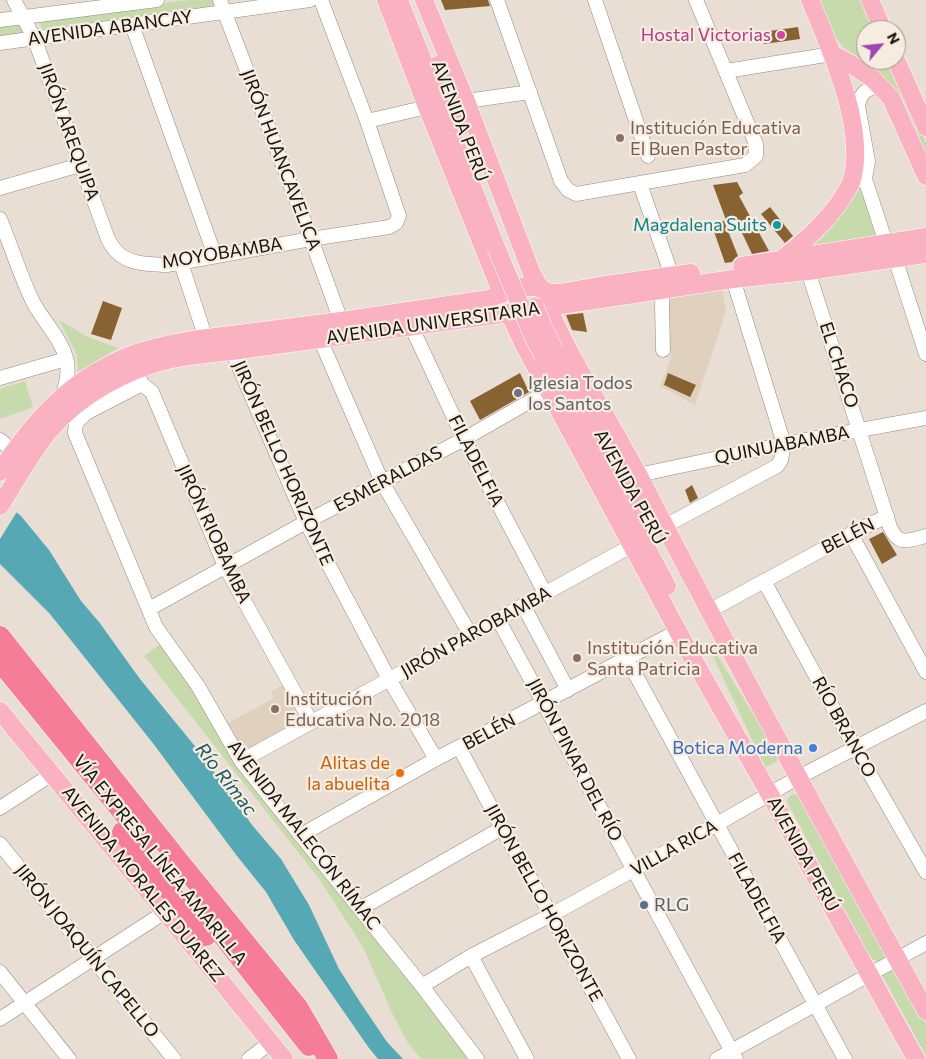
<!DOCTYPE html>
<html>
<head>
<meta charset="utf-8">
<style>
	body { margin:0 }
	#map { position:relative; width:926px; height:1059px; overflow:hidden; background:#e9ded3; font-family:Commissioner,sans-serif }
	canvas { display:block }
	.north { position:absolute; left:856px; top:20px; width:50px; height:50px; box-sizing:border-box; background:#f6ece0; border:1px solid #9d958c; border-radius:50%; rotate:62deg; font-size:14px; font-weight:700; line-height:20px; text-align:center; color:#17130f }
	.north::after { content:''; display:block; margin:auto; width:18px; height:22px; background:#a046b2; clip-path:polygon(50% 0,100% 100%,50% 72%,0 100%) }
</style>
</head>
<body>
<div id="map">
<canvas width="926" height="1059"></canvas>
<div class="north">N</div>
</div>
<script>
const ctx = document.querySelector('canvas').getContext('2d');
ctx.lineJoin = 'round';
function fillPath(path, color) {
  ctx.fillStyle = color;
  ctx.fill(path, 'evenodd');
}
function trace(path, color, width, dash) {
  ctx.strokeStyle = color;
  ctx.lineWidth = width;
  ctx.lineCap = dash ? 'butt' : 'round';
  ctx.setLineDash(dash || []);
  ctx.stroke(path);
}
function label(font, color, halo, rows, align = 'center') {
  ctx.font = font + ' Commissioner,sans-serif';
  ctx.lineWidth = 4.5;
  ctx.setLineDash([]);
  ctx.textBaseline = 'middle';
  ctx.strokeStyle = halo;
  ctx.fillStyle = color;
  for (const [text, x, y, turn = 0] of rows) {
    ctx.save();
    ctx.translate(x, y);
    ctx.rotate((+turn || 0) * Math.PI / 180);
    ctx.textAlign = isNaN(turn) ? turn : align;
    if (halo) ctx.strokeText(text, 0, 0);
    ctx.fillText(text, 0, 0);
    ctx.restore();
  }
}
fillPath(new Path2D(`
	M722,290L726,311L695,405L660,386L671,359L666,298Z
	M283,685L302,720L241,754L225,725L274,698L271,692Z`), '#e0d1bf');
fillPath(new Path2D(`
	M187,0H218L220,6L45,30L41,27L40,23L44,20Z
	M818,0H863L876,30H866V60H889L926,143V163L889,83L865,62L843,47L832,33Z
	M23,23L26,33L0,37V26Z
	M857,177L880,237L809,248Z
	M59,320L88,337L118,348L78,373L77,355Z
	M25,381L33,407L0,419V389Z
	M163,642L200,696L473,1059H421L408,1043L393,1015L364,949L320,880L144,656Z
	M715,652L775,749L781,759L765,767L712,654Z
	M793,794L800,795L887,952C886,957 883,959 878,961L870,958L787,802L788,798Z
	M890,968L896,970L926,1024V1056L882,975L883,973Z`), '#c6daac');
fillPath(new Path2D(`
	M0,499L21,516L49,550L81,601L99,622L140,679L203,756L252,825L281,859L309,905L339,969L360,1002L387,1042L403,1059H378L369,1048L294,940L266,892L237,856L152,742L50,614L0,564Z`), '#56a8b5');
fillPath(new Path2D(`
	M0,496L18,510L0,539Z`), '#e9ded3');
fillPath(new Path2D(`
	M441,0H488L490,6L445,10Z
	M798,27L800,39L764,44L762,32Z
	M737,182L743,193L739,196L769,251L752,254L734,216L726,220L713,185Z
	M770,207L793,236L785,243L761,214Z
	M724,221L738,256L735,258L732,262L725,263L711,223Z
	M103,301L122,308L111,340L91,334Z
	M583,313L587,332L572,330L566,315Z
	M520,373L529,392L480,420L470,401Z
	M668,373L696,385L690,397L664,385Z
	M692,485L698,498L690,503L685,490Z
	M883,532L897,555L882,564L869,539Z`), '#886231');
const minor = new Path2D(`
	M14,0L34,38L40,54L108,239C110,243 113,248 117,252C130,265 150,264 167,265L311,239L389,227L396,223L399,216L367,121L321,0
	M220,0L311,239L341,321
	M497,0L561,181L568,190L576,194L745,165L756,156V144L696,0
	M595,0L648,156
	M0,20L157,0
	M132,25L215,256
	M0,43L310,0
	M726,71L832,54
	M466,101L530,92
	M367,121L427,107
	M862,170L886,243
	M865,179L868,161L858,106C861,92 866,89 879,86
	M640,184L672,276
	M0,188L80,165
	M0,219C11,246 20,275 33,302C43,321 60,337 66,358C70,371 66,385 62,397
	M895,258L926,354
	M181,263L206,339
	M808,271L890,527C899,547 908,540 926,536
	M663,290L662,305L663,350
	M411,326L464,439L545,593
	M320,339L382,482L470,634
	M232,351L306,522L389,679L436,759
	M138,375L142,384L152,392L225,566L311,722
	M0,378L66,359
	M142,384L86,413L76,423L75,433L156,627L198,686L241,761L422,986L477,1059
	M0,440L14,452
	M638,475L784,444L926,418
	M665,526L777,466L781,460L784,444L733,279
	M851,534L926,672
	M764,581L855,748L926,872
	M523,605L568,690
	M149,609L306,522L464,439L548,391
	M709,611L851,534L887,516
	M498,619L736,1059
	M627,659L845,1059
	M459,747L502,828L551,915L629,1059
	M241,761L631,546
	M0,808L52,774
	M301,835L436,759L678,631
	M0,844L174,1059
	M360,909L502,828
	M471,956L527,1059
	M0,972L69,1059
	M422,986L471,956L551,915L717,824L799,777L926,711
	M0,1019L165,912
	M249,1059L271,1042
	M717,1059L926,943`);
const major = new Path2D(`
	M386,0L427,107L502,294
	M399,0L496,247
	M424,0L466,101L532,274L540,288
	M870,0L883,30
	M832,54L854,66L873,79L891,98L926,176
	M896,60L926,127
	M438,65L462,126
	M782,259C805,241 827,222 843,197C845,192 849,188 851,183C868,131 830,48 810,0
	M742,266L926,237
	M548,307C574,367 611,422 641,480C733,659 829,835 926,1011
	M509,313L523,343L688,650L778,809L916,1059
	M554,350L647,517
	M543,355L667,586
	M0,472C28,428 63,387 111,364C136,351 164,345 192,340L341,321L489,299L512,289L521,287H537L550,293H559L599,286L691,273
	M0,506C16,481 30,455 48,432C78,396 126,369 172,359C192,355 212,353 232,351L509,313L733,279L808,271L926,254
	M0,711L165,912L284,1059`);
const highway = new Path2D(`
	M0,636L179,861L298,1007L328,1059
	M0,662L145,840
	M122,832L206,936
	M203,911L309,1046`);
trace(minor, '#93897e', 15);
trace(major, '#fff', 19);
trace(highway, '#fff', 21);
trace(minor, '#fff', 14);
trace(major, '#fab1c1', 18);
trace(highway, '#f67d97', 20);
const majorBridge = new Path2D(`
	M496,247L533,336L543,355
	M535,307L543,327L554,350`);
trace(majorBridge, '#fff', 19, []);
trace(majorBridge, '#fab1c1', 18);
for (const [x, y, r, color] of [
	[781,35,5,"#d1479c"],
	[620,138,5,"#8d6e63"],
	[777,225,5,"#0f9aa8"],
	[518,393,5,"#6b7280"],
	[577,658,5,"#8d6e63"],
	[275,709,5,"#8d6e63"],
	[813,748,5,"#3f7fe0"],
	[400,773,5,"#e8710a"],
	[644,905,5,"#5c6f8a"]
]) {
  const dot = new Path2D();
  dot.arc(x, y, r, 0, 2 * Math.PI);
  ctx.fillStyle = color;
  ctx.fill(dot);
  trace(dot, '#f6ece0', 2);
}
label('18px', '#17130f', '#f6ece0', [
	["AVENIDA ABANCAY",110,28,-8],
	["AVENIDA PERÚ",460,121,69],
	["JIRÓN AREQUIPA",69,132,70],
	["JIRÓN HUANCAVELICA",281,160,69],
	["MOYOBAMBA",222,253,-9],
	["AVENIDA UNIVERSITARIA",433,323,-8],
	["EL CHACO",839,365,72],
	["QUINUABAMBA",782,445,-11],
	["FILADELFIA",476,461,63],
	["JIRÓN BELLO HORIZONTE",283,463,66],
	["ESMERALDAS",388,479,-28],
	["AVENIDA PERÚ",630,487,61],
	["JIRÓN RIOBAMBA",214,534,65],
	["BELÉN",848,536,-27],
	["JIRÓN PAROBAMBA",476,632,-29],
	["RÍO BRANCO",844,727,61],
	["BELÉN",489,732,-28],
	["JIRÓN PINAR DEL RÍO",575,760,62],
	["AVENIDA MALECÓN RÍMAC",304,835,52],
	["VILLA RICA",674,848,-29],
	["AVENIDA PERÚ",803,854,61],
	["VÍA EXPRESA LÍNEA AMARILLA",160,860,51],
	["AVENIDA MORALES DUAREZ",143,884,51],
	["FILADELFIA",757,898,61],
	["JIRÓN BELLO HORIZONTE",544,903,61],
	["JIRÓN JOAQUÍN CAPELLO",87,951,51]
]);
label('18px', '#b23c85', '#f6ece0', [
	["Hostal Victorias",771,35]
], 'right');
label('18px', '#785e54', '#f6ece0', [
	["Institución Educativa",630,128],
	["El Buen Pastor",630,149],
	["Institución Educativa",587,648],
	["Santa Patricia",587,669],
	["Institución",285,699],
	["Educativa No. 2018",285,720]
], 'left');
label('18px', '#0d838f', '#f6ece0', [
	["Magdalena Suits",767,225]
], 'right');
label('18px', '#5b616d', '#f6ece0', [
	["Iglesia Todos",528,383],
	["los Santos",528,404]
], 'left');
label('18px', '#366cbe', '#f6ece0', [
	["Botica Moderna",803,748]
], 'right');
label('18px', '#c56008', '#f6ece0', [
	["Alitas de",390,763],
	["la abuelita",390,784]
], 'right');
label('18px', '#4e5e75', '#f6ece0', [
	["RLG",654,905]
], 'left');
label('italic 19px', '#165b65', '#f6ece0', [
	["Río Rímac",226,779,52]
]);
</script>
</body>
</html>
